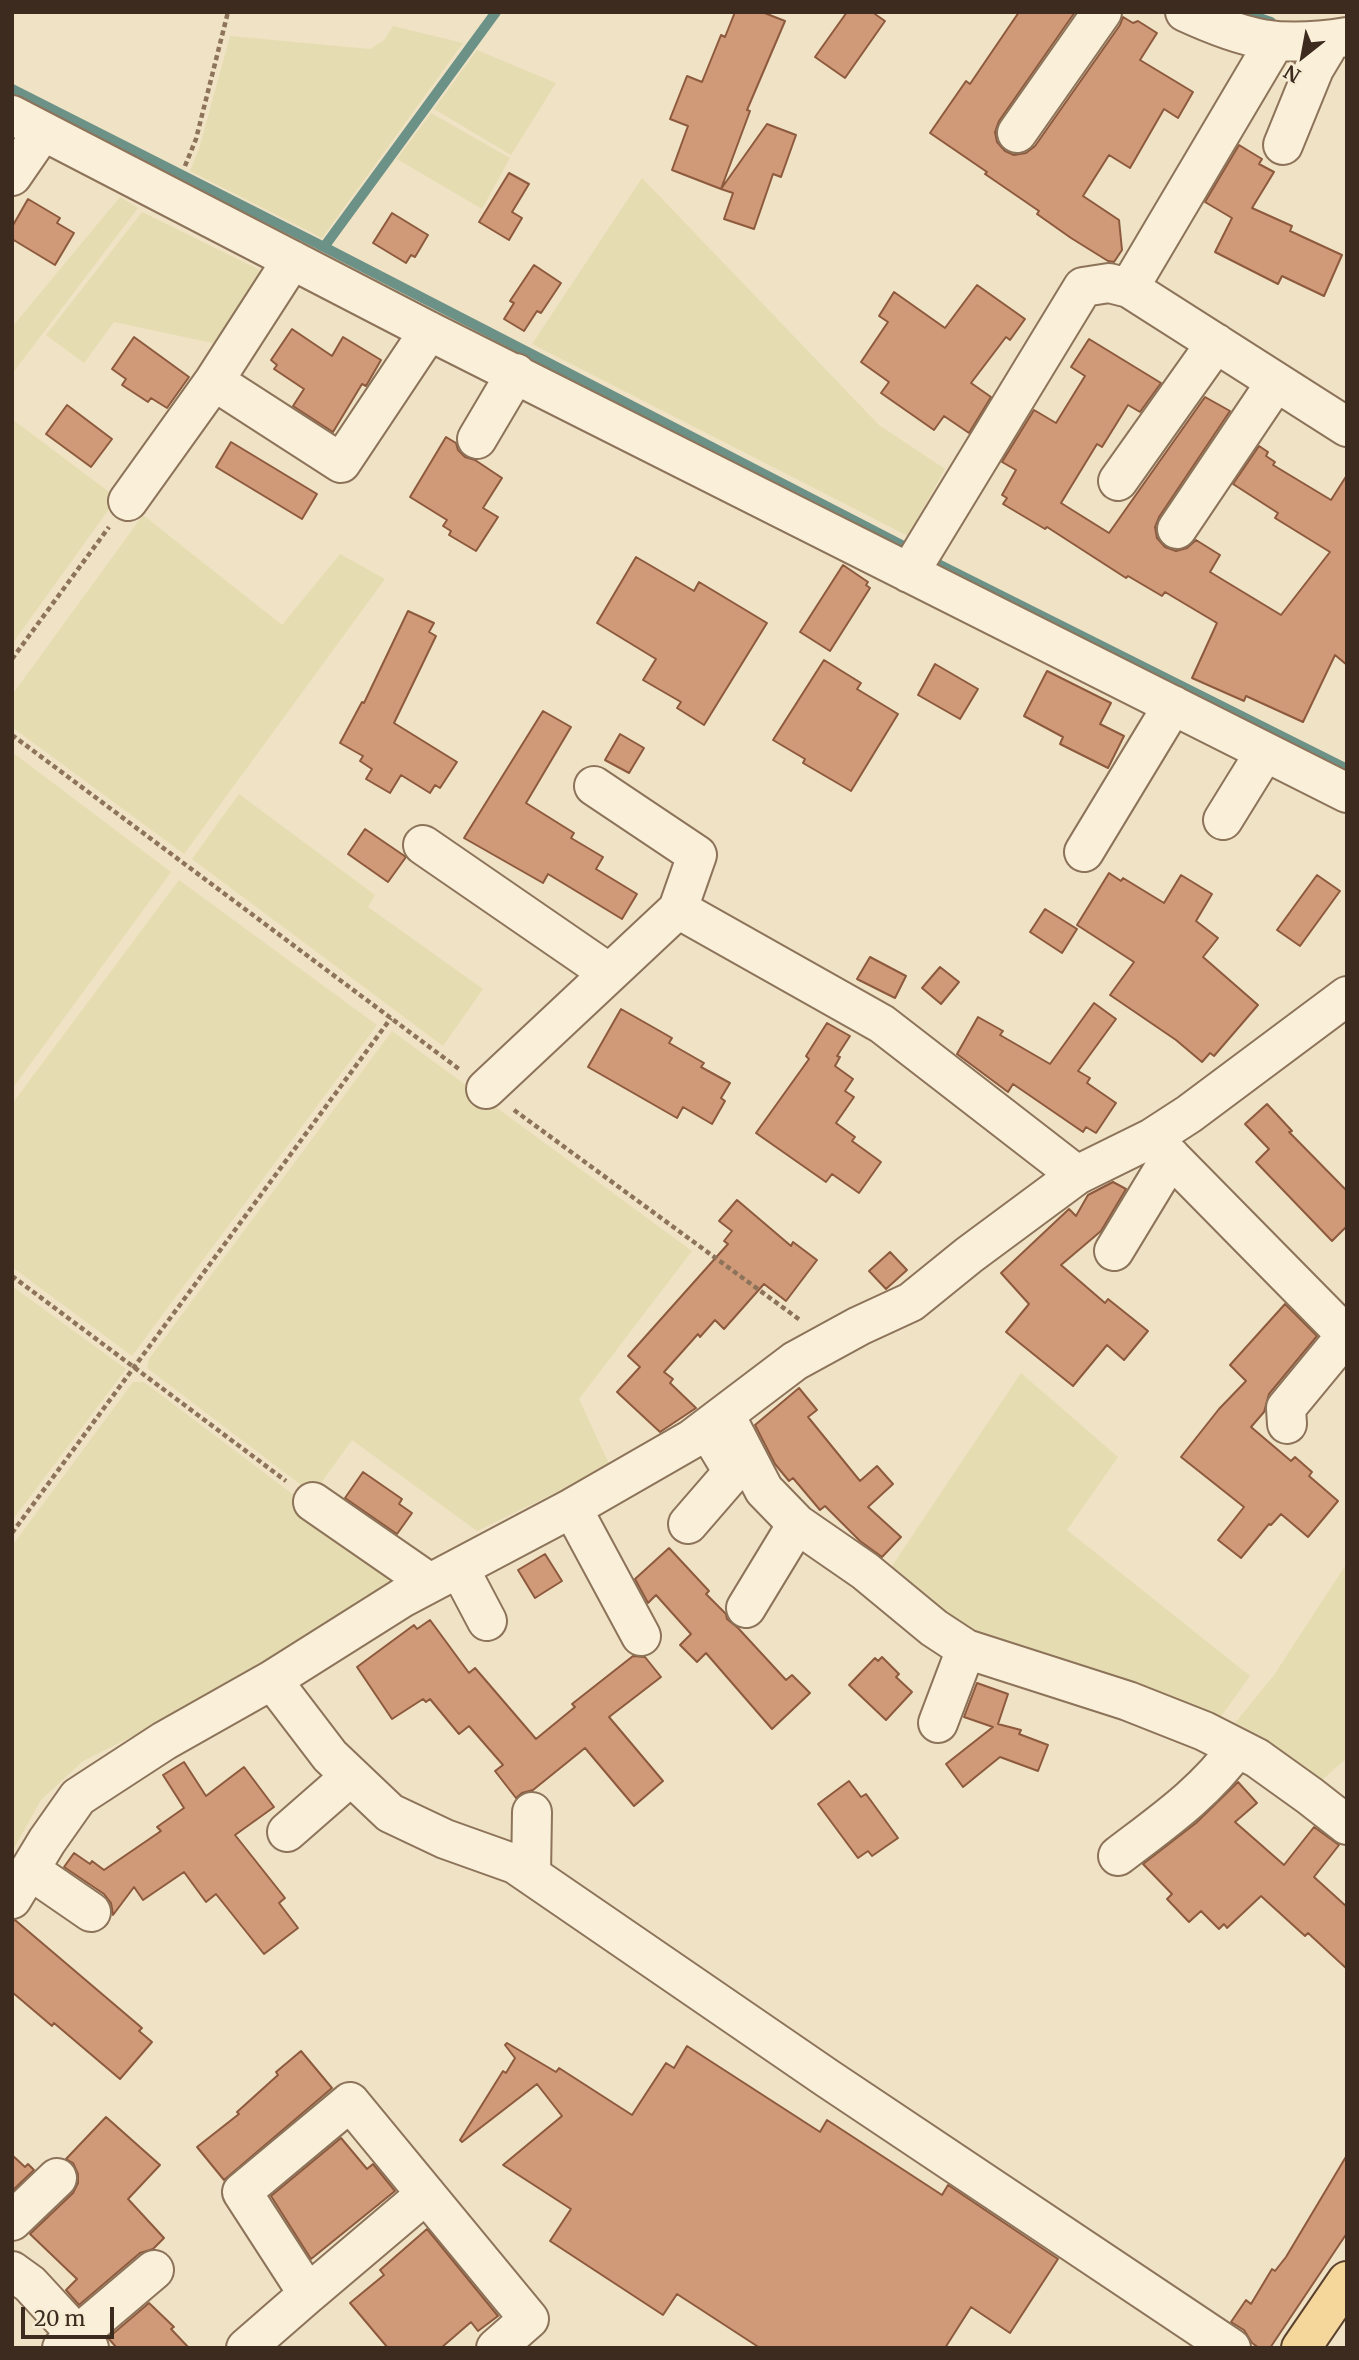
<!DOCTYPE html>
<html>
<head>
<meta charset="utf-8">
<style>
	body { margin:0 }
	#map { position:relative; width:1359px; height:2360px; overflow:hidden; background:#f0e2c4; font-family:Merriweather,serif }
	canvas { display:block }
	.frame { position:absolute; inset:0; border:14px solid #3c2b1e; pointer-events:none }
	.north { position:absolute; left:1268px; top:21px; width:70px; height:70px; -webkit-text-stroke:5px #f7ecd4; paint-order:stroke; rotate:211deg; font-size:19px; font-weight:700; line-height:28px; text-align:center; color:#3c2b1e }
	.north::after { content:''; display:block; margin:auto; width:24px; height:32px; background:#3c2b1e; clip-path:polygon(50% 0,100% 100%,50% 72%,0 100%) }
	.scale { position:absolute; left:21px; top:2307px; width:93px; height:32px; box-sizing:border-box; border:4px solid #3c2b1e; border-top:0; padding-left:9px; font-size:21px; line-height:24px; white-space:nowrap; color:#3c2b1e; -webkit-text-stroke:5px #f7ecd4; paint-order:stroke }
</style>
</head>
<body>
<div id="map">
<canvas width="1359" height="2360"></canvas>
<div class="frame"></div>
<div class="north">N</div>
<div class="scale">20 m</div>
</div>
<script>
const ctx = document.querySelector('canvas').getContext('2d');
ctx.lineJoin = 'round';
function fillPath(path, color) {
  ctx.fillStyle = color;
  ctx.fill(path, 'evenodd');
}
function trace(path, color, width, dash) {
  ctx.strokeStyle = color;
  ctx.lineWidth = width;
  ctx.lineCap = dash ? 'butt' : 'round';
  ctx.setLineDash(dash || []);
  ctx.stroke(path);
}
fillPath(new Path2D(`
	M393,26L463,43L322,238L190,171L199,149L230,36L370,49L384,40Z
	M477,50L556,83L511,155L434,109Z
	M431,113L510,158L482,209L397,159Z
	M642,178L879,425L945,469L908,536L532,344Z
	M120,197L138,208L12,374V327Z
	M142,212L262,271L217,344L114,322L84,363L46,335Z
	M12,419L117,498L12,644Z
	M143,515L282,625L340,554L385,579L184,854L12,727V695Z
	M12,752L171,872L12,1089Z
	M239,794L375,895L368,907L483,989L443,1046L192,859Z
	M179,880L377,1025L132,1356L12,1267V1104Z
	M392,1031L692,1251L579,1399L610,1466L477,1531L352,1440L313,1494L147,1368L149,1359Z
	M12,1286L126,1369L12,1521Z
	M1021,1373L1118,1457L1067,1530L1250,1676L1215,1725L971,1642L886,1575Z
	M133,1382H144L401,1576L192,1707L83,1761L41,1800L12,1852V1546Z
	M1347,1563V1758L1314,1787L1227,1733L1274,1675Z`), '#e6dcb1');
trace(new Path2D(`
	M1242,12L1271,22
	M12,89L324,247L915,552
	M324,247L496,12
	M928,559L1347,769`), '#6c9288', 10);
const building = new Path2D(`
	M735,12H762L785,21L747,110L750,111L721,189L672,170L688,126L670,119L687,76L702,82L721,35L725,37Z
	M847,12H872L885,21L845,78L815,57Z
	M1019,12H1075L999,121L995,132L997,142L1005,151L1014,155L1026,153L1035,146L1120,25L1123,17L1133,23L1138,21L1157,33L1140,60L1193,92L1178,118L1164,109L1130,168L1109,155L1083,196L1119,220L1122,250L1114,262L1108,261L1071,238L1037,214L1039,211L985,174L987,172L930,133L966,81L970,84Z
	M767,124L796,135L781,177L773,174L754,229L724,219L733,193L721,189Z
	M1239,145L1262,159L1259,164L1274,172L1252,208L1292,226L1290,231L1342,255L1324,296L1282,276L1278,284L1215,252L1232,218L1205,202Z
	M509,173L529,184L512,212L522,218L509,240L479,222Z
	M28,199L60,218L57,223L74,233L55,265L12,239V227Z
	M392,213L428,235L415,257L411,255L406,263L373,243Z
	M534,265L561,283L541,313L537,311L524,331L504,319L514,303L510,301Z
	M977,285L1025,319L1010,340L1006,337L971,383L991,397L969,433L944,416L934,430L881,393L889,382L861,362L888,322L879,316L894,292L945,328Z
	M292,329L332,356L343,337L381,360L366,386L362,384L333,432L293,406L304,389L274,369L277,365L271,360Z
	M134,337L189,377L167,408L151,398L148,402L122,385L126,379L112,369Z
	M1089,339L1161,383L1140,412L1128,405L1102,447L1097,444L1061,503L1109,533L1205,397L1230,411L1159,517L1155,527L1157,538L1165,547L1176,551L1187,548L1196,540L1220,555L1210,572L1281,615L1330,552L1275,518L1278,513L1233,484L1259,446L1268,452L1266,456L1275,462L1273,465L1331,500L1347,475V665L1335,655L1303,722L1246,696L1244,701L1192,678L1217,623L1165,592L1162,596L1128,576L1126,578L1047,527L1045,529L1003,504L1007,498L1002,495L1016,470L1002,462L1034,410L1056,423L1085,376L1071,367Z
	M67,405L112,439L91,467L46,434Z
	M446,437L456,443L458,450L465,457L475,460L502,478L483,508L498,517L476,551L449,535L451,531L443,526L447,520L410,497Z
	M231,442L317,494L302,519L216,467Z
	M636,557L694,591L699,582L767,623L704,725L677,708L681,702L643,680L656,659L597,623Z
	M843,565L868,582L866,585L870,588L830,651L800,632Z
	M408,611L434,623L429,632L436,636L394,723L457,762L440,788L435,785L430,793L401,775L390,793L366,779L372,769L360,761L363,756L340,743L362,702L364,703Z
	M824,660L861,683L857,689L898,714L851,791L803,763L805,759L773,740Z
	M935,664L978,689L960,719L918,695Z
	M1047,671L1111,703L1100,724L1124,736L1108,768L1060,744L1063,737L1024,716Z
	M543,711L571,727L526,803L574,833L571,838L603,857L596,869L637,894L622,919L548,874L543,883L464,838Z
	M620,734L644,748L629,773L605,760Z
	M365,829L406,857L388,882L348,854Z
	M1109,873L1121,881L1123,878L1164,903L1181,875L1212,894L1196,921L1218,938L1203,957L1258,1005L1214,1056L1210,1053L1202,1062L1176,1040L1110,995L1134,962L1077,925Z
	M1317,875L1340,891L1300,946L1277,930Z
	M1045,909L1077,929L1062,953L1030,932Z
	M870,957L906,976L895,998L857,979Z
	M940,967L959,982L941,1004L922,988Z
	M1094,1003L1116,1019L1078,1071L1090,1078L1087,1083L1116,1103L1096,1133L1086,1127L1083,1132L1013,1084L1008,1092L957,1054L978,1017L1003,1031L1000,1035L1050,1064Z
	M621,1009L672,1038L669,1043L704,1063L701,1067L730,1083L721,1098L725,1101L712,1124L683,1107L677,1118L588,1067Z
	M827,1023L850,1036L837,1056L840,1057L835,1066L853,1079L845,1091L854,1097L836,1123L855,1137L852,1141L881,1162L859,1193L832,1174L826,1182L756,1133L809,1059L806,1056Z
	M1267,1104L1292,1131L1289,1132L1347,1191V1226L1332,1241L1256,1162L1269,1149L1245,1124Z
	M1113,1182L1126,1189L1101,1231L1061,1265L1105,1303L1108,1299L1148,1331L1124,1360L1107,1345L1073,1386L1006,1332L1029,1304L1001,1273L1069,1209L1076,1216L1088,1195Z
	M737,1200L791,1246L793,1242L817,1260L786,1301L764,1284L724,1329L715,1320L700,1337L698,1334L664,1372L673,1379L670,1383L696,1408L660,1432L617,1392L640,1367L628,1356L728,1244L724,1241L732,1231L719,1221Z
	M890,1252L907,1270L886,1289L869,1271Z
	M1285,1304L1317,1336L1269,1394L1264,1412L1251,1427L1291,1461L1295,1457L1312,1472L1309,1476L1338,1501L1308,1537L1281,1514L1271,1525L1269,1524L1241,1558L1218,1540L1244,1507L1181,1457L1219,1409L1246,1381L1230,1365Z
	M799,1388L817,1410L808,1417L860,1481L877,1466L893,1484L868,1507L901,1537L882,1557L860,1541L825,1506L820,1510L793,1478L789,1481L775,1464L755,1425Z
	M363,1472L402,1499L399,1504L412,1513L397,1534L345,1498Z
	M669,1548L709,1591L706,1594L726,1614L727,1619L738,1628L786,1680L792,1675L810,1693L772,1729L706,1653L697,1662L680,1645L691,1634L656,1595L648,1603L635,1579Z
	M545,1554L562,1581L535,1598L518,1570Z
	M430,1620L469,1673L475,1668L536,1739L575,1707L572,1704L633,1656L645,1657L661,1677L609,1717L663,1781L634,1806L585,1748L533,1790L522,1793L516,1798L495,1771L503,1765L469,1726L459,1734L430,1699L426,1702L423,1699L392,1719L357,1667L414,1625L417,1629Z
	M882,1657L899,1674L896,1677L912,1692L886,1720L849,1685L875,1658L878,1661Z
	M977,1683L1008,1694L998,1724L1021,1730L1019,1734L1048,1745L1038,1771L1000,1757L963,1787L946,1764L993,1727L964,1717Z
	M184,1762L206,1796L244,1767L274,1807L235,1835L285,1898L279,1903L298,1928L264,1954L216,1894L206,1902L184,1872L143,1900L134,1887L113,1915L111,1903L104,1894L64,1867L74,1853L90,1864L92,1861L104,1870L161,1831L157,1827L184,1808L163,1775Z
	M849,1781L861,1797L866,1794L898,1838L872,1856L868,1851L858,1858L818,1804Z
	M1238,1782L1257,1803L1235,1822L1284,1865L1314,1827L1339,1845L1314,1877L1347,1907V1969L1308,1933L1305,1936L1261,1896L1227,1928L1224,1924L1219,1929L1201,1911L1189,1922L1167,1899L1172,1894L1143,1864L1196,1823Z
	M15,1920L142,2028L139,2031L152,2042L120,2079L54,2023L52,2026L12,1992V1921Z
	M507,2043L556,2072L559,2068L632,2115L666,2063L674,2068L687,2046L820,2132L827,2120L942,2195L948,2185L1058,2259L1010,2333L971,2307L945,2348H760L677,2294L663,2315L550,2241L571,2209L503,2165L562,2116L537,2084L462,2142L460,2140L503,2071L506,2073L515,2058L505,2045Z
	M301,2051L332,2088L224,2180L197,2147L239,2114L237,2112L278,2075L276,2072Z
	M106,2117L160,2165L128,2199L164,2238L153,2249L140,2253L79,2305L66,2290L77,2279L30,2234L73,2193L78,2183V2174L73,2163L66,2159Z
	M341,2138L367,2169L373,2164L395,2191L311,2259L271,2196Z
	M12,2155L25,2167L28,2164L34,2170L12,2191Z
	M1347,2155V2233L1270,2348H1259L1252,2343L1244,2330L1231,2322L1246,2300L1251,2304L1272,2269L1275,2271L1286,2257Z
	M427,2229L498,2316L478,2331L471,2322L441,2348H388L350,2303L384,2275L380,2270Z
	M149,2303L174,2327L171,2329L189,2348H117L108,2338Z`);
fillPath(building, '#d09a79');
trace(building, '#8d5a3e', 2);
const minor = new Path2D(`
	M1185,12C1246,40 1279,48 1347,37
	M1274,43L1129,288L1347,427
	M12,115L429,331L1347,793
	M1017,133L1102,12
	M1283,145L1314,69L1326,49
	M12,176L43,131
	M214,381L341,463L429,331
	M477,439L516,373
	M1118,481L1216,343
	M128,501L214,381L292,260
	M1177,529L1276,382
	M909,573L1083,287L1109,283L1129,288
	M594,786L697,855L678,909
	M1223,820L1265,752
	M423,845L609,973
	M1084,852L1173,705
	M486,1089L678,909L882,1024L1077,1175
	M1152,1138L1345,1334L1338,1345L1286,1408L1287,1424
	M1114,1251L1171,1157
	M725,1415L764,1490L797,1524L865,1571L934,1628L966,1649L1128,1701L1204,1731L1257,1758L1310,1796L1347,1825
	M313,1502L430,1583
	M572,1508L641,1636
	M688,1524L733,1472L710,1434
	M459,1568L487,1621
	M746,1608L797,1524
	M272,1680L330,1756L390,1813L445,1839L515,1864L827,2078L1231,2348
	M938,1723L966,1649
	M287,1832L351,1776
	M1118,1856C1161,1823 1205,1793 1237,1748
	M30,1870L91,1912
	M531,1875L532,1812
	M12,1899L47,1841L78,1797L164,1741L272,1680L402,1598L572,1508L692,1439L795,1361L859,1326L911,1302L969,1255L1077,1175L1152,1138L1189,1114L1347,996
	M12,2221L57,2178
	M12,2271L30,2284L89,2348
	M308,2294L426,2194
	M62,2348L154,2270
	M246,2348L308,2294L242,2192L350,2102L529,2319L496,2348`);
const major = new Path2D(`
	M1301,2348L1347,2281`);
trace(minor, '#8c735a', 42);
trace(major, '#5a412e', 42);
trace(new Path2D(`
	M185,166L196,139L228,12
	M12,659L109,527
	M12,735L459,1069
	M514,1110L800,1320
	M12,1276L286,1481
	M12,1533L391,1018`), '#8c735a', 4.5, [5, 3.5]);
trace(minor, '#faefd8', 38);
trace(major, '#f5d69b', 38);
</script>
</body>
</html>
